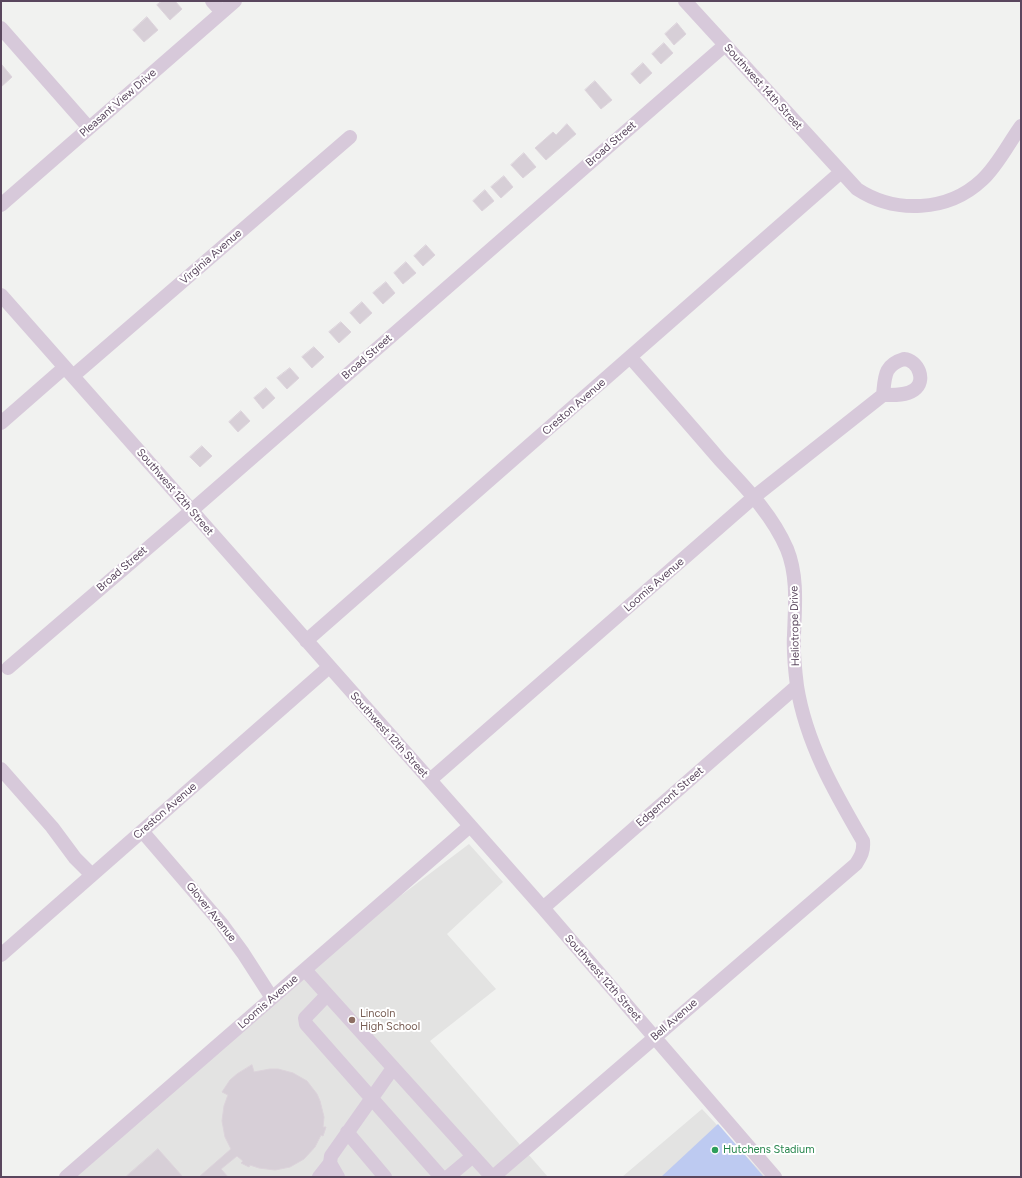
<!DOCTYPE html>
<html>
<head>
<meta charset="utf-8">
<style>
	body { margin:0 }
	#map { position:relative; width:1022px; height:1178px; overflow:hidden; background:#f1f2f0; font-family:Figtree,sans-serif }
	canvas { display:block }
	.frame { position:absolute; inset:0; border:2px solid #5a475e; pointer-events:none }
</style>
</head>
<body>
<div id="map">
<canvas width="1022" height="1178"></canvas>
<div class="frame"></div>
</div>
<script>
const ctx = document.querySelector('canvas').getContext('2d');
ctx.lineJoin = 'round';
function fillPath(path, color) {
  ctx.fillStyle = color;
  ctx.fill(path, 'evenodd');
}
function trace(path, color, width, dash) {
  ctx.strokeStyle = color;
  ctx.lineWidth = width;
  ctx.lineCap = dash ? 'butt' : 'round';
  ctx.setLineDash(dash || []);
  ctx.stroke(path);
}
function label(font, color, halo, rows, align = 'center') {
  ctx.font = font + ' Figtree,sans-serif';
  ctx.lineWidth = 4;
  ctx.setLineDash([]);
  ctx.textBaseline = 'middle';
  ctx.strokeStyle = halo;
  ctx.fillStyle = color;
  for (const [text, x, y, turn = 0] of rows) {
    ctx.save();
    ctx.translate(x, y);
    ctx.rotate((+turn || 0) * Math.PI / 180);
    ctx.textAlign = isNaN(turn) ? turn : align;
    if (halo) ctx.strokeText(text, 0, 0);
    ctx.fillText(text, 0, 0);
    ctx.restore();
  }
}
fillPath(new Path2D(`
	M469,844L503,882L447,934L496,989L430,1041L548,1177H66L322,955Z
	M702,1109L766,1177H622Z`), '#e3e3e2');
fillPath(new Path2D(`
	M718,1124L764,1177H661Z`), '#bdcaf1');
const building = new Path2D(`
	M162,1H175L182,9L170,20L157,5Z
	M147,17L158,30L144,42L133,30Z
	M677,23L686,34L674,45L665,34Z
	M664,43L673,53L661,64L652,54Z
	M643,63L652,73L640,84L631,74Z
	M2,65L12,77L1,87V66Z
	M595,81L612,100L601,109L585,90Z
	M567,124L576,134L546,160L535,148L553,132L556,135Z
	M524,153L536,167L523,178L511,165Z
	M504,176L513,187L501,198L491,187Z
	M485,190L494,201L482,211L473,201Z
	M426,245L435,255L423,266L414,256Z
	M406,262L416,273L403,284L394,273Z
	M386,282L395,293L383,304L373,293Z
	M362,302L372,313L360,324L350,313Z
	M341,322L351,332L339,343L329,332Z
	M314,347L324,357L312,368L302,357Z
	M290,368L299,378L287,389L277,378Z
	M266,388L275,398L263,409L254,398Z
	M241,411L250,421L238,432L229,422Z
	M202,446L212,456L200,467L190,457Z
	M252,1065L254,1072L270,1069H278L293,1073L307,1081L317,1094L320,1101L324,1117L323,1127H326L323,1136L321,1135L315,1147L304,1159L290,1167L275,1170L259,1168L250,1165L249,1167L241,1163L243,1161L237,1156L221,1169L228,1177H199L231,1149L225,1137L222,1121L224,1106L228,1095L222,1092L230,1080L237,1074Z
	M158,1149L182,1176L128,1177L127,1176Z`);
fillPath(building, '#d7cfd7');
trace(building, '#dcd3db', 1);
trace(new Path2D(`
	M212,1L222,12
	M685,1L857,189C895,214 948,212 982,180C998,165 1008,144 1021,126
	M1,28L89,128
	M1,205L235,1
	M1,295L543,908L775,1177
	M904,359C918,360 927,381 914,390C905,396 893,395 883,395C885,376 884,365 904,359Z
	M73,376L350,137
	M1,423L65,367
	M306,641L841,172
	M8,668L191,511L725,45
	M1,769L52,827L75,858L92,875
	M430,780L754,497L883,395
	M142,831L221,923L243,953L272,998
	M543,908L797,686
	M1,955L329,667
	M305,970L492,1177
	M327,995L305,1018L306,1024L441,1177
	M347,1132L385,1177
	M66,1177L470,826
	M319,1177L330,1163
	M338,1177L330,1163L331,1156L393,1068
	M448,1177L473,1156
	M493,1177L856,864C861,856 864,851 863,841C835,793 806,743 797,686C795,670 793,652 794,635C795,606 798,576 787,549C772,514 745,487 720,460C691,426 661,392 631,358`), '#d7c9da', 14);
for (const [x, y, r, color] of [
	[352,1020,4,"#8d6e63"],
	[715,1150,4,"#2e9e5b"]
]) {
  const dot = new Path2D();
  dot.arc(x, y, r, 0, 2 * Math.PI);
  ctx.fillStyle = color;
  ctx.fill(dot);
  trace(dot, '#fff', 1.5);
}
label('11px', '#5a475e', '#fff', [
	["Southwest 14th Street",763,87,48],
	["Pleasant View Drive",118,103,-41],
	["Broad Street",611,144,-41],
	["Virginia Avenue",211,257,-41],
	["Broad Street",367,357,-41],
	["Creston Avenue",574,407,-41],
	["Southwest 12th Street",175,492,49],
	["Broad Street",122,569,-41],
	["Loomis Avenue",654,585,-41],
	["Heliotrope Drive",795,626,-91],
	["Southwest 12th Street",389,735,48],
	["Edgemont Street",670,797,-41],
	["Creston Avenue",165,811,-41],
	["Glover Avenue",211,912,51],
	["Southwest 12th Street",603,978,49],
	["Loomis Avenue",268,1002,-41],
	["Bell Avenue",674,1020,-41]
]);
label('11px', '#785e54', '#fff', [
	["Lincoln",360,1014],
	["High School",360,1027]
], 'left');
label('11px', '#27864d', '#fff', [
	["Hutchens Stadium",723,1150]
], 'left');
</script>
</body>
</html>
